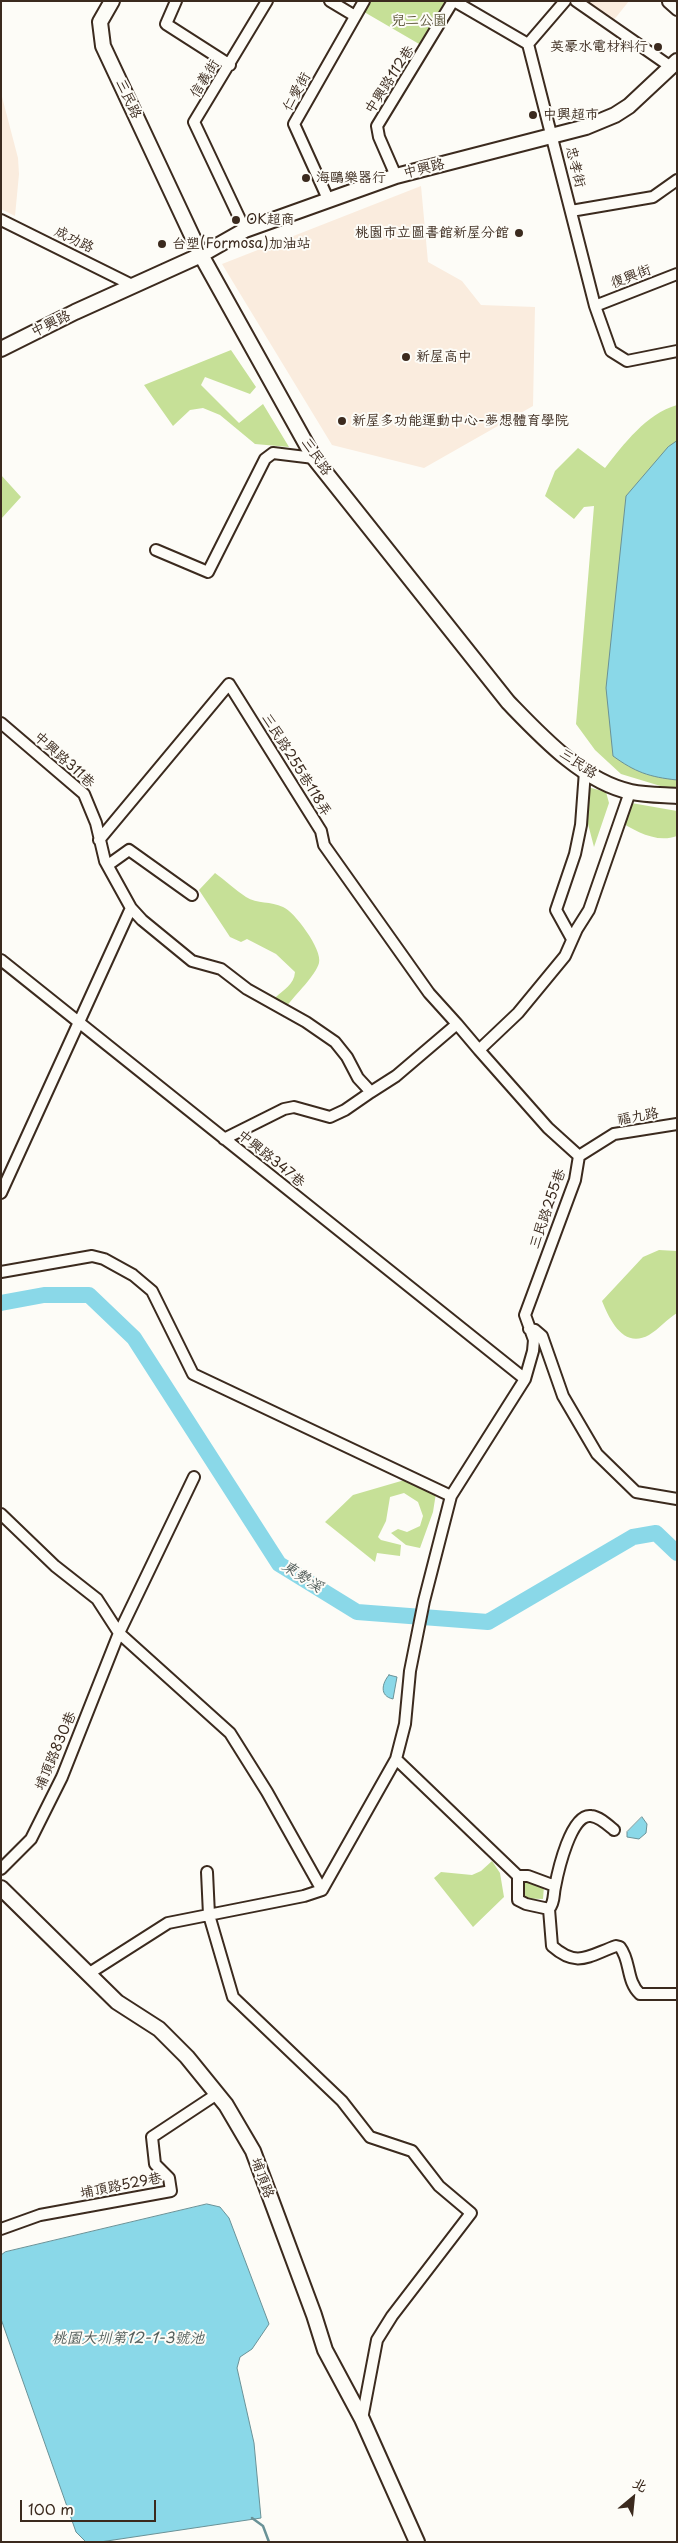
<!DOCTYPE html>
<html>
<head>
<meta charset="utf-8">
<style>
	body { margin:0 }
	#map { position:relative; width:678px; height:2543px; overflow:hidden; background:#fdfcf7; font-family:"Playpen Sans","LXGW WenKai TC",sans-serif }
	canvas { display:block }
	.frame { position:absolute; inset:0; border:2px solid #3b2a1e; pointer-events:none }
	.north { position:absolute; left:608px; top:2473px; width:50px; height:50px; -webkit-text-stroke:4px #fdfcf7; paint-order:stroke; rotate:28deg; font-size:14px; font-weight:700; line-height:20px; text-align:center; color:#3b2a1e }
	.north::after { content:''; display:block; margin:auto; width:18px; height:22px; background:#3b2a1e; clip-path:polygon(50% 0,100% 100%,50% 72%,0 100%) }
	.scale { position:absolute; left:20px; top:2500px; width:136px; height:22px; box-sizing:border-box; border:2px solid #3b2a1e; border-top:0; padding-left:6px; font-size:15px; line-height:18px; white-space:nowrap; color:#3b2a1e; -webkit-text-stroke:4px #fdfcf7; paint-order:stroke }
</style>
</head>
<body>
<div id="map">
<canvas width="678" height="2543"></canvas>
<div class="frame"></div>
<div class="north">北</div>
<div class="scale">100 m</div>
</div>
<script>
const ctx = document.querySelector('canvas').getContext('2d');
ctx.lineJoin = 'round';
function fillPath(path, color) {
  ctx.fillStyle = color;
  ctx.fill(path, 'evenodd');
}
function trace(path, color, width, dash) {
  ctx.strokeStyle = color;
  ctx.lineWidth = width;
  ctx.lineCap = dash ? 'butt' : 'round';
  ctx.setLineDash(dash || []);
  ctx.stroke(path);
}
function label(font, color, halo, rows, align = 'center') {
  ctx.font = font + ' "Playpen Sans","LXGW WenKai TC",sans-serif';
  ctx.lineWidth = 4;
  ctx.setLineDash([]);
  ctx.textBaseline = 'middle';
  ctx.strokeStyle = halo;
  ctx.fillStyle = color;
  for (const [text, x, y, turn = 0] of rows) {
    ctx.save();
    ctx.translate(x, y);
    ctx.rotate((+turn || 0) * Math.PI / 180);
    ctx.textAlign = isNaN(turn) ? turn : align;
    if (halo) ctx.strokeText(text, 0, 0);
    ctx.fillText(text, 0, 0);
    ctx.restore();
  }
}
fillPath(new Path2D(`
	M587,1H629L613,21Z
	M1,93L18,158L19,174L15,216L1,209Z
	M421,186L428,262L462,281L481,305L535,307L533,406L424,468L332,445L222,264Z`), '#faecde');
fillPath(new Path2D(`
	M364,1H453L426,48L359,9Z
	M231,350L256,387L250,394L205,377L201,385L239,423L263,404L289,447L255,444L220,415L203,408L190,410L173,426L144,385Z
	M677,405V791L621,774L595,750L576,724L594,506L584,507L574,519L545,496L555,471L578,448L605,468C624,444 646,414 677,405Z
	M1,475L21,497L1,519Z
	M584,786L606,792L609,803L594,847L588,824L579,807Z
	M620,801L677,811V836C656,844 634,830 617,820Z
	M215,873C225,880 235,890 246,897C257,904 271,901 283,907C294,911 323,950 319,963C316,975 295,995 287,1006L275,998C284,989 294,985 295,972L276,954L247,939L241,942L230,937L199,890Z
	M659,1250L677,1251V1313C667,1319 659,1329 649,1335C624,1349 610,1321 602,1301L643,1257Z
	M408,1479L436,1493L433,1512L420,1548L406,1545L391,1533L398,1529L407,1532L420,1526L423,1516L418,1502L404,1493L390,1497L386,1521L378,1537L381,1540L401,1545L400,1556L377,1553L375,1562L325,1522L353,1495Z
	M492,1861L500,1873L504,1897L473,1927L434,1878L441,1872L472,1875L481,1871Z
	M516,1874L544,1886L543,1899L519,1898Z`), '#c6e097');
const water = new Path2D(`
	M677,441V780C649,777 635,772 613,756L606,688L626,496L668,447Z
	M389,1675L397,1677L393,1699C379,1696 382,1683 389,1675Z
	M642,1817L647,1824L646,1833L639,1839L627,1837V1832Z
	M207,2204L220,2207L229,2218L269,2324L252,2349L240,2357L237,2368L254,2443L261,2518L100,2542H86L76,2532L1,2319V2255L5,2252Z`);
fillPath(water, '#8ad8e8');
trace(water, '#6a9297', 1);
trace(new Path2D(`
	M252,2518L263,2526L269,2542`), '#6a9297', 2.5);
trace(new Path2D(`
	M1,1303L44,1295H89L134,1338L279,1564L357,1612L488,1622L633,1537L656,1533L677,1553`), '#8ad8e8', 16);
const street = new Path2D(`
	M176,1L166,24L230,65
	M330,1L355,16
	M454,1L528,44
	M565,1L528,44L595,306L611,351L627,361L677,351
	M576,1L671,67
	M668,2L677,10
	M396,176L379,137L377,126L453,1
	M328,199L294,124L364,1
	M571,211L653,197L677,180
	M1,220L134,286
	M245,230L194,122L267,1
	M595,306L677,274
	M156,550L208,572L265,459L273,453L314,458
	M1,723L84,794L96,823L105,861L131,908L142,920L192,961L221,969L247,989L306,1022L335,1042L347,1057L358,1078L371,1092L396,1076L457,1024L479,1050
	M99,840L229,684L321,831L324,845L429,993L457,1024
	M108,865L129,850L192,895
	M572,939L556,910L575,854L581,825L585,771
	M1,960L525,1379
	M224,1139L284,1109L294,1107L330,1117L345,1110L371,1092
	M579,1156L614,1134L677,1124
	M1,1193L131,908
	M1,1272L92,1256L104,1259L133,1275L152,1291L193,1374L451,1496
	M529,1329L535,1330L542,1336L563,1396L597,1454L636,1492L677,1499
	M1,1514L55,1566L97,1599L119,1633L230,1733L267,1792L322,1890
	M396,1759L518,1876H528L555,1886
	M1,1869L31,1839L62,1777L119,1633L194,1477
	M207,1872L209,1915L233,1997L342,2101L370,2137L412,2151L439,2186L471,2213L392,2316L377,2340L362,2419
	M518,1876V1900L526,1904L549,1909
	M549,1909L552,1946C577,1968 588,1956 616,1946L620,1947C631,1961 626,1981 640,1994H677
	M549,1909C555,1902 553,1895 555,1887C558,1871 571,1813 591,1816C600,1817 608,1825 614,1830
	M88,1974L168,1923L304,1896L322,1890L396,1759L405,1724L410,1671L424,1601L451,1496L525,1379L533,1351L534,1340L525,1315L575,1180L579,1156L548,1128L479,1050L518,1013L565,956L577,929L589,910L630,792
	M1,2229L40,2215L171,2191L169,2178L155,2164L152,2137L217,2094`);
const secondary = new Path2D(`
	M112,1L100,22L103,46L201,255L314,458L508,702C540,735 583,782 631,792C645,795 662,795 677,796
	M1,349L75,312L201,255L245,230L396,176L586,127L615,115L629,106L677,61
	M1,1888L117,2002L159,2029L187,2057L226,2105L253,2151L314,2315L325,2350L362,2419L417,2542`);
trace(street, '#3b2a1e', 14);
trace(secondary, '#3b2a1e', 18);
trace(street, '#fdfcf7', 10);
trace(secondary, '#fdfcf7', 14);
for (const [x, y, r, color] of [
	[658,47,5,"#3b2a1e"],
	[533,115,5,"#3b2a1e"],
	[306,178,5,"#3b2a1e"],
	[236,220,5,"#3b2a1e"],
	[519,233,5,"#3b2a1e"],
	[162,244,5,"#3b2a1e"],
	[406,357,5,"#3b2a1e"],
	[342,421,5,"#3b2a1e"]
]) {
  const dot = new Path2D();
  dot.arc(x, y, r, 0, 2 * Math.PI);
  ctx.fillStyle = color;
  ctx.fill(dot);
  trace(dot, '#fdfcf7', 2);
}
label('14px', '#5e583c', '#fdfcf7', [
	["兒二公園",419,21]
]);
label('14px', '#3b2a1e', '#fdfcf7', [
	["英豪水電材料行",648,47,"right"],
	["中興超市",543,115],
	["海鷗樂器行",316,178],
	["OK超商",246,220],
	["桃園市立圖書館新屋分館",509,233,"right"],
	["台塑(Formosa)加油站",172,244],
	["新屋高中",416,357],
	["新屋多功能運動中心-夢想體育學院",352,421]
], 'left');
label('14px', '#3b2a1e', '#fdfcf7', [
	["信義街",205,79,-58],
	["中興路112巷",390,80,-57],
	["仁愛街",297,92,-61],
	["三民路",128,99,65],
	["忠孝街",575,167,76],
	["中興路",424,169,-14],
	["成功路",74,240,26],
	["復興街",631,277,-21],
	["中興路",51,324,-26],
	["三民路",316,457,56],
	["中興路311巷",64,760,42],
	["三民路",578,764,34],
	["三民路255巷118弄",296,765,58],
	["福九路",638,1117,-10],
	["中興路347巷",271,1159,39],
	["三民路255巷",548,1209,-71],
	["埔頂路830巷",56,1751,-67],
	["埔頂路",262,2178,70],
	["埔頂路529巷",121,2186,-11]
]);
label('italic 15px', '#535e5b', '#fdfcf7', [
	["東勢溪",302,1577,33],
	["桃園大圳第12-1-3號池",128,2339]
]);
</script>
</body>
</html>
